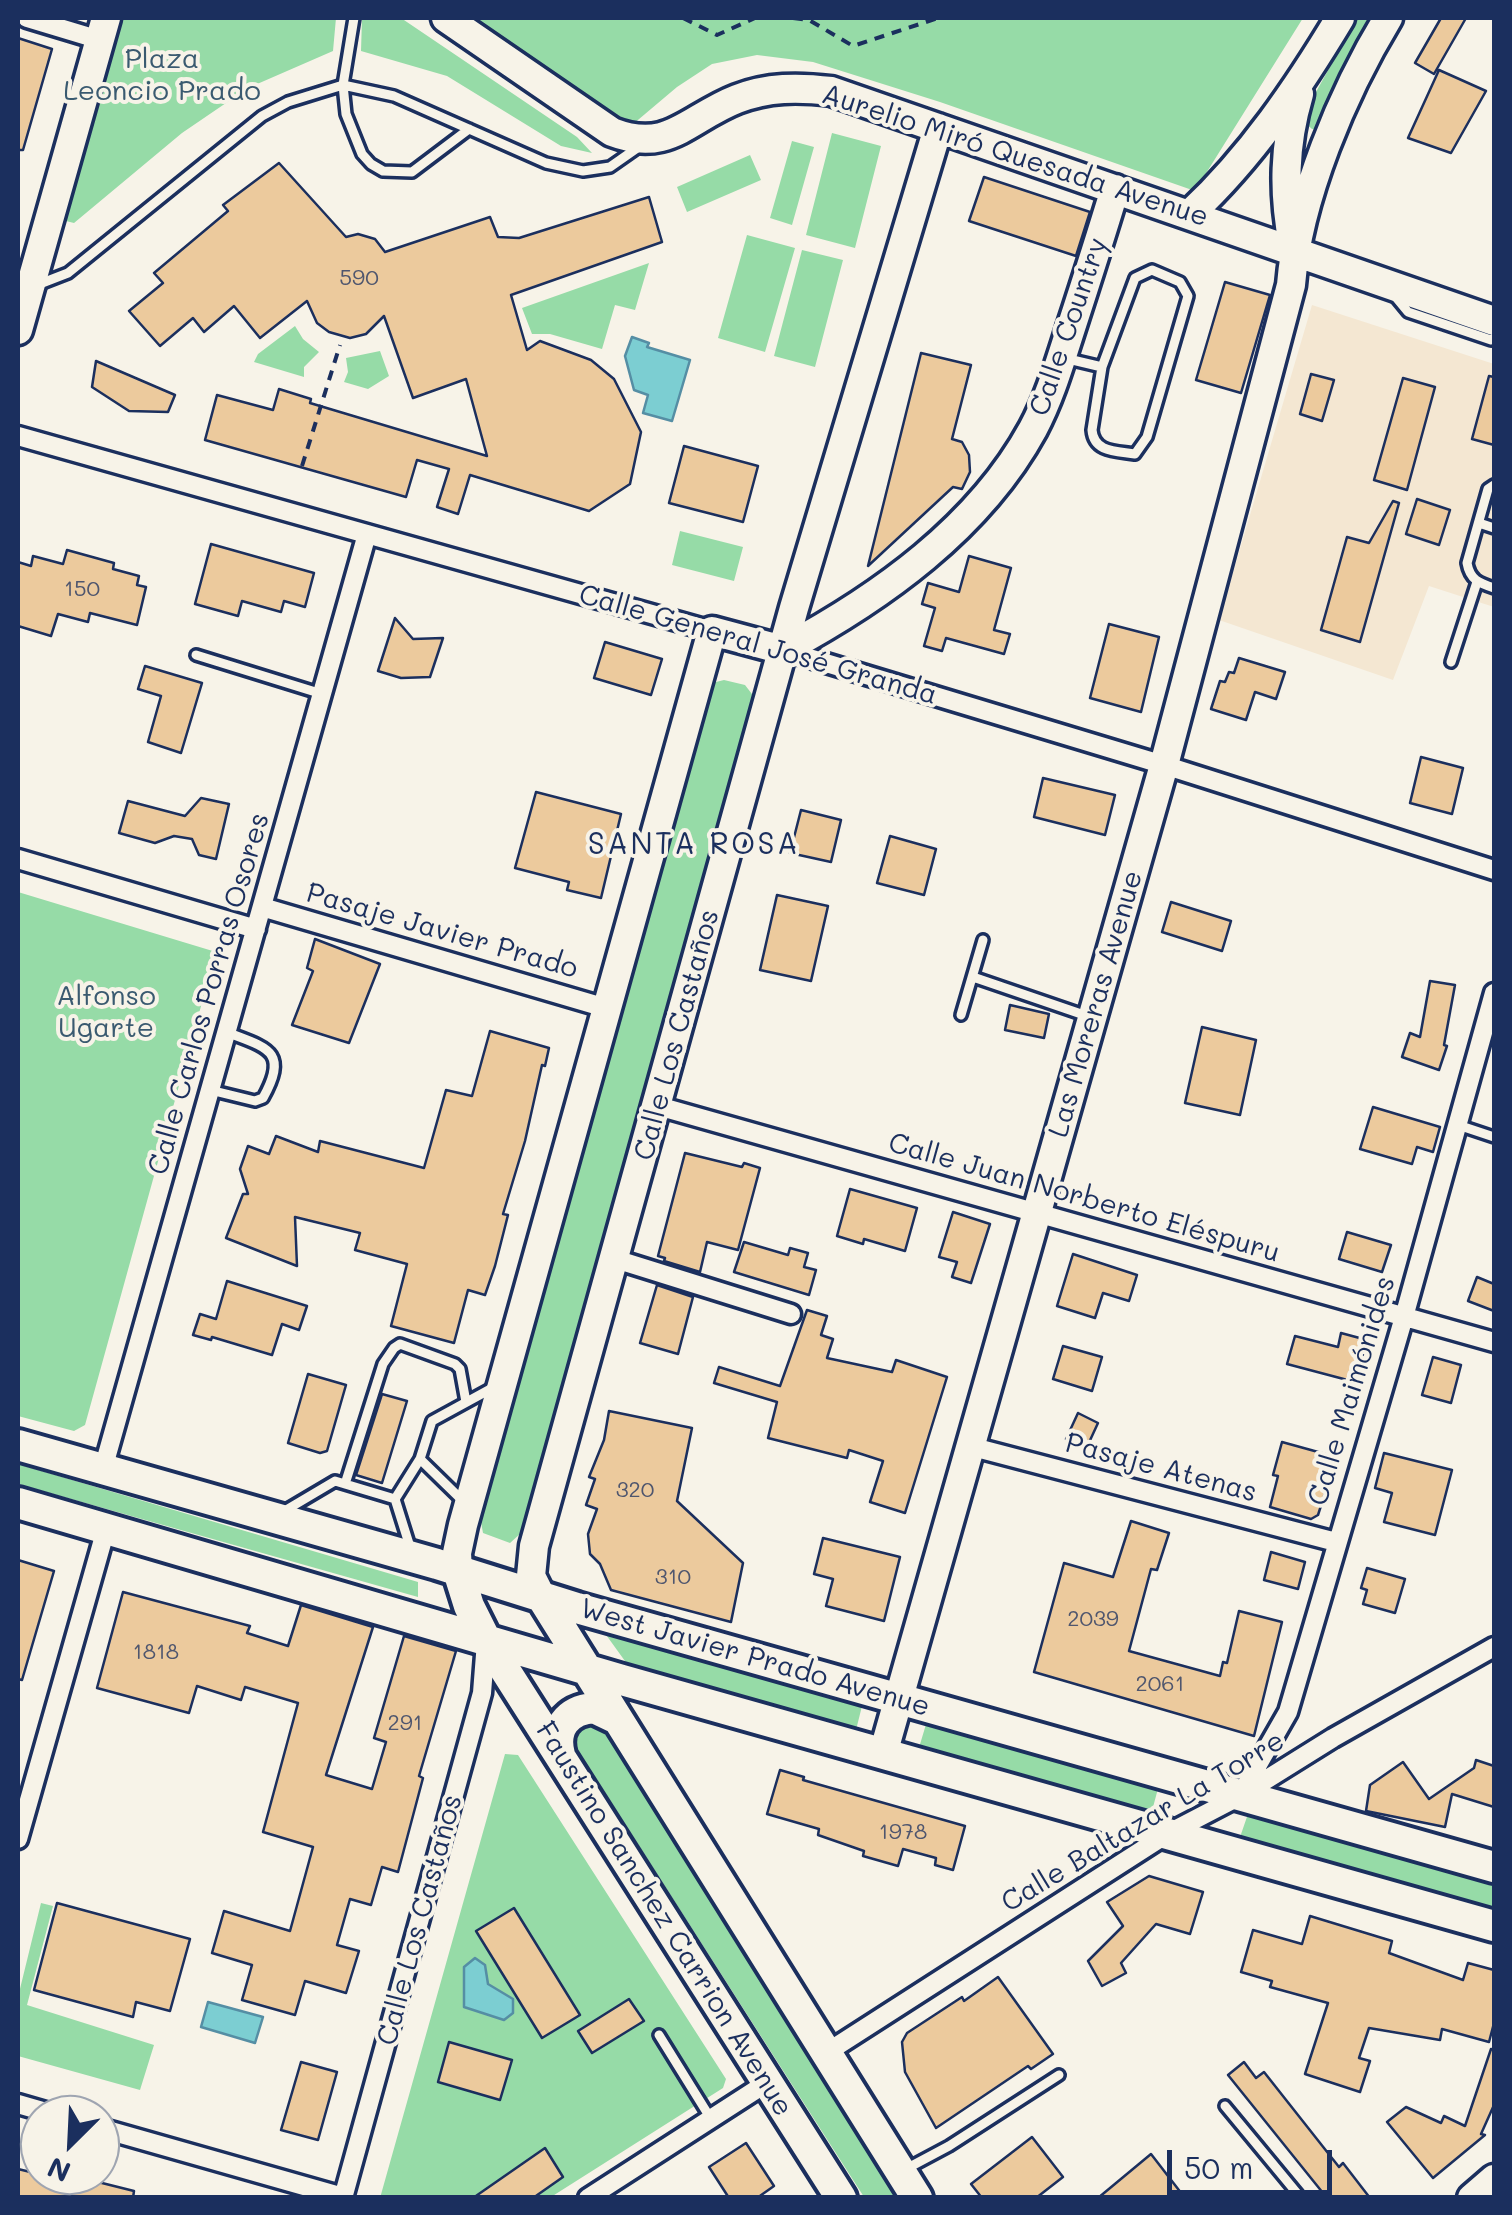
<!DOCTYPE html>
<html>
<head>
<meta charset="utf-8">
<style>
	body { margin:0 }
	#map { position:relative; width:1512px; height:2215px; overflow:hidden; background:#f7f3e8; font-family:Mali,sans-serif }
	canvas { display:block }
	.frame { position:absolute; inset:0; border:20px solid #1b2f5e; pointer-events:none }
	.north { position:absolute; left:20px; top:2095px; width:100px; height:100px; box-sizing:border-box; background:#f7f3e8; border:2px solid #9fa5b1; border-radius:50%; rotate:204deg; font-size:28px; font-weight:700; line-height:40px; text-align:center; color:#1b2f5e }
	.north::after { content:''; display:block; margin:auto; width:35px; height:45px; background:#1b2f5e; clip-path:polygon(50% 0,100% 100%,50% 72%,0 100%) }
	.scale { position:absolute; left:1167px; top:2150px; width:165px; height:45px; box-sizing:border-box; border:5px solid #1b2f5e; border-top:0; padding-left:12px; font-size:30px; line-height:35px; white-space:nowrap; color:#1b2f5e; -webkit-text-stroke:8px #f7f3e8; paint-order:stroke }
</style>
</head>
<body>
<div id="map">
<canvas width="1512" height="2215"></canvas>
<div class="frame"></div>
<div class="north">N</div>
<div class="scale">50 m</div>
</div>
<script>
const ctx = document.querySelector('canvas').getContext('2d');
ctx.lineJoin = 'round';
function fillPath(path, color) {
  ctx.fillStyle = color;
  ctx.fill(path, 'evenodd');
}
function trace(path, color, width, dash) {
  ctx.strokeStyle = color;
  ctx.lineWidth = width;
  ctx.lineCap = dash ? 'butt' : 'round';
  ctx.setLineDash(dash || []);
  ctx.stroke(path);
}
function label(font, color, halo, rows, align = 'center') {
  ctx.font = font + ' Mali,sans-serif';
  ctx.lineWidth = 8;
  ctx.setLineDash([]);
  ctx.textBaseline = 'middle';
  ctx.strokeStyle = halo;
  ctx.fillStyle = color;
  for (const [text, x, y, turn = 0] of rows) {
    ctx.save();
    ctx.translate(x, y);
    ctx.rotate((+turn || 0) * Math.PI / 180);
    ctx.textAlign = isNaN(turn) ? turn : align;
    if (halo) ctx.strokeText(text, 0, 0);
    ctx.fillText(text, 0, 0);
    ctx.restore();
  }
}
fillPath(new Path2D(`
	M1312,305L1494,364V607L1429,586L1393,680L1219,620Z`), '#f4e7d2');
fillPath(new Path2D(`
	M119,18H336L333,51L248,88L182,133L74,223L62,220Z
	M362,18H401L577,137L592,153L561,146L447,76L361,51Z
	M475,18H1303L1195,191L940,102L813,62L757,55L712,64L677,87L632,125Z
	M1357,18H1376L1325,130L1312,129L1304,122L1306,110Z
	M832,133L881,146L855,248L806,235Z
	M792,141L814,147L792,225L770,218Z
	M750,155L761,180L687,212L677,187Z
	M747,235L795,248L765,352L718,338Z
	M802,250L843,260L815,367L774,356Z
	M649,263L635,310L615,305L602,349L550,334H532L522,308Z
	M295,326L303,339L319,352L304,367V377L254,362L258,354Z
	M380,351L389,376L368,389L344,382L348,372L346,358Z
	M680,531L743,547L734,581L672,565Z
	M724,680L745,685L755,698L521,1533L510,1543L483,1533L481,1522L712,683Z
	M18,892L216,952L85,1425L74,1431L18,1416Z
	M18,1464L418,1582V1597L18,1484Z
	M604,1632L863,1702L854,1738L630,1668Z
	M578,1720L605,1725L902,2197H864L577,1749L571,1735Z
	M927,1721L1160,1781L1152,1811L918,1751Z
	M505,1754L518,1755L726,2079L723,2088L551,2197L380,2198Z
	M1249,1811L1494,1881V1912L1239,1840Z
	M41,1903L53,1906L27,2005L154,2045L140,2090L18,2056V1997Z`), '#96dba7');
const water = new Path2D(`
	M632,337L649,343L647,347L690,360L672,421L643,413L648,395L634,390L625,356Z
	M475,1958L485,1965L488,1984L513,1999V2013L504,2020L464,2007V1967Z
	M208,2002L263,2017L255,2043L201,2027Z`);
fillPath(water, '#7cced2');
trace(water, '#558ea4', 2.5);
const building = new Path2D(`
	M1441,18H1466L1434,74L1415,63Z
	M18,38L52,49L23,150H18Z
	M1439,70L1486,91L1451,153L1408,138Z
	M279,163L346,237L358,234L375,239L385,252L490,217L498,237L519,238L649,197L662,242L511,295L527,350L540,341L591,360L614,379L641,432L630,484L589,511L470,475L458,514L437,507L449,469L417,460L406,497L205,440L217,395L273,410L279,389L311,399L310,403L487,456L466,379L413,398L384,316L366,334L350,338L329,332L317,323L307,301L260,338L234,306L204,332L193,318L160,346L129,311L163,283L154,273L228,211L223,205Z
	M984,177L1090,212L1076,256L969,221Z
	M1225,282L1270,295L1241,393L1196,380Z
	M921,353L971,365L952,439L962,442L969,455L970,472L962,489L953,487L868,566Z
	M96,361L175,395L168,412L129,411L92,387Z
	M1311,374L1334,380L1322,421L1300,414Z
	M1489,376L1494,377V445L1472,439Z
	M1403,378L1435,387L1407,490L1374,480Z
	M684,446L758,466L743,522L669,503Z
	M1417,499L1450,510L1439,545L1406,534Z
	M1393,501L1399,503L1360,642L1321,630L1347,537L1369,543Z
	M211,544L314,573L305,607L284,601L281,612L242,601L238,616L195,604Z
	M67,550L114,563L113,569L139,576L137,585L146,587L137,625L90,613L88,622L58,614L51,636L18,626V562L31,566L33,556L63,564Z
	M969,556L1011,568L994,630L1010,634L1004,654L946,638L942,651L924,646L935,608L922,604L928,583L959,592Z
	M395,618L413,639L443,638L430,677L401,678L378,671Z
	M1109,624L1159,637L1141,712L1090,698Z
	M605,642L662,659L651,695L594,678Z
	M1239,658L1285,672L1276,699L1255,692L1246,720L1211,709L1220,681L1225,682L1229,672L1234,673Z
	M145,666L202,683L181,753L148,742L161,696L138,689Z
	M1421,757L1463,768L1452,814L1410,803Z
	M1043,778L1115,795L1105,835L1034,817Z
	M536,792L621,814L601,898L567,890L569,882L515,868Z
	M201,798L229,804L216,859L199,855L192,839L174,836L155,843L119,833L128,801L185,816Z
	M801,810L841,820L831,862L790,853Z
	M890,836L936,849L924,895L877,883Z
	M777,895L828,906L811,981L760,970Z
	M1171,902L1231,921L1222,951L1162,932Z
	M315,939L380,964L349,1043L292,1025L313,971L307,968Z
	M1430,981L1455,985L1444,1045L1447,1046L1439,1070L1402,1057L1410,1033L1420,1037Z
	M1010,1005L1049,1014L1044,1038L1005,1030Z
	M1202,1027L1256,1040L1240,1115L1185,1103Z
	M490,1031L549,1048L545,1066L542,1065L525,1141L503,1214L508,1215L495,1266L485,1295L468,1290L454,1343L391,1326L407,1264L355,1250L360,1233L295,1217L297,1266L226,1238L243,1194H248L240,1169L248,1146L269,1154L276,1136L318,1152L320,1141L424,1168L446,1090L472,1096Z
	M1373,1107L1440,1127L1433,1152L1417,1147L1412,1164L1360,1149Z
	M685,1153L742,1167L744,1163L760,1168L738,1250L707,1242L700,1272L664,1261L665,1258L658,1256Z
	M850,1189L917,1208L905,1251L864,1239L863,1244L837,1236Z
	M953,1212L990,1224L971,1283L952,1277L957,1262L939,1257Z
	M1347,1232L1391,1245L1382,1272L1339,1259Z
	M744,1242L788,1255L790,1248L808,1253L804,1267L816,1270L809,1295L734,1272Z
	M1073,1254L1137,1275L1129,1301L1103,1293L1095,1318L1057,1306Z
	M1477,1277L1494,1284V1311L1468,1301Z
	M227,1281L307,1306L299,1330L282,1324L272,1355L212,1337L211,1340L193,1335L200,1314L216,1319Z
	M657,1285L693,1297L678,1354L640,1343Z
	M807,1310L827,1316L821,1335L833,1339L827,1358L892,1372L896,1360L947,1377L905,1513L870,1502L883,1461L849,1450L847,1458L768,1438L777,1402L714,1383L719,1367L780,1386Z
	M1341,1333L1367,1340L1355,1382L1287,1364L1295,1336L1338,1347Z
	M1063,1346L1102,1357L1092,1391L1053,1379Z
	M1433,1357L1461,1365L1451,1403L1422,1395Z
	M308,1374L346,1385L327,1451L320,1453L288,1443Z
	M382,1394L407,1401L382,1483L356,1475Z
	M609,1411L692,1428L677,1501L743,1563L731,1622L611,1590L600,1564L590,1554L588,1534L597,1509L586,1505L595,1479L589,1477L604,1440Z
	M1078,1413L1098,1423L1086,1449L1066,1439Z
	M1282,1442L1329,1455L1320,1487L1326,1490L1318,1515L1311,1519L1270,1507L1278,1476L1273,1475Z
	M1384,1453L1452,1470L1435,1535L1384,1522L1392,1493L1375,1488Z
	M1131,1521L1169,1533L1157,1570L1151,1569L1129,1651L1220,1676L1223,1662L1227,1663L1239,1611L1282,1622L1254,1736L1034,1672L1064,1563L1113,1577Z
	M823,1538L900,1557L884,1621L826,1606L833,1579L814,1574Z
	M1271,1552L1305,1562L1298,1589L1264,1580Z
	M18,1560L54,1571L22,1680L18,1679Z
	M1367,1568L1405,1579L1395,1613L1363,1604L1367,1590L1361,1588Z
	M123,1592L250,1626L247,1633L288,1646L301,1605L373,1627L326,1775L372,1789L386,1742L374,1738L404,1636L456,1651L419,1776L423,1778L398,1872L382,1867L371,1905L350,1899L337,1945L359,1951L346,1993L305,1981L295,2015L242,2000L252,1965L212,1953L224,1911L290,1931L313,1847L263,1832L298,1703L245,1687L241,1700L197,1686L189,1713L97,1688Z
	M1476,1760L1494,1766V1807L1452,1794L1445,1827L1366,1811L1370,1785L1403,1762L1429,1799L1474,1768Z
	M780,1770L804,1777L803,1780L965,1826L953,1870L935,1865L936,1858L903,1849L898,1866L863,1856L864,1851L818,1835L819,1829L767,1814Z
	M1149,1876L1203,1892L1190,1934L1156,1924L1121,1963L1126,1973L1102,1986L1088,1961L1123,1926L1107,1902Z
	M57,1903L190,1939L170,2011L136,2002L133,2017L34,1990Z
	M514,1908L580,2015L542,2038L476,1931Z
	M1310,1916L1392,1941L1389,1953L1463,1980L1468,1963L1494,1970V2023L1489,2042L1442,2029L1440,2040L1369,2028L1359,2058L1370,2061L1360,2092L1305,2074L1328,2003L1270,1987L1272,1981L1241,1972L1253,1930L1302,1944Z
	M998,1977L1053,2054L1031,2069L1028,2066L936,2128L905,2072L902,2042L907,2033L962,1997L964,2001Z
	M629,1999L644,2021L592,2053L578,2031Z
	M449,2042L512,2060L500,2100L438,2082Z
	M1491,2049L1494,2050V2105L1481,2134L1485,2135L1433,2178L1387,2122L1406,2107L1441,2123L1444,2116L1465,2126Z
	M301,2062L337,2072L318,2140L281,2130Z
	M1244,2062L1256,2078L1264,2072L1339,2167L1343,2163L1370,2198H1327L1228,2075Z
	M1032,2137L1063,2177L1036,2198H982L971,2184Z
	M746,2143L774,2186L757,2198H729L709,2167Z
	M545,2148L563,2177L533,2198H473Z
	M1151,2154L1185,2198H1098Z
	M18,2169L80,2184L82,2178L134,2191L133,2198H18Z`);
fillPath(building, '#ecca9d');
trace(building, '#1b2f5e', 2.5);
const lane = new Path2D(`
	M354,18L343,85L346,114L362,154L371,164L383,171L412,172L469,129
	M1152,270L1180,282L1188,296L1147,437L1135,454C1117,451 1094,453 1092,430L1102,367L1135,278Z
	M37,285L68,273L262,116L288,102L343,85L394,96L546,163L583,171L610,167L640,146
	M1394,295L1408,312L1491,340L1494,338
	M1064,358L1102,367
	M1494,485L1488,489L1467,563C1470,580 1479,583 1494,588
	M1479,523L1494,528
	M196,655L322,694
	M1451,662L1477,582
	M973,977L1090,1017
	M961,1015L983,940
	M210,1090L255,1101L263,1098C289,1051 268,1048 226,1032
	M1458,1125L1494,1137
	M345,1484L383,1364L394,1348L400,1344L455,1364L460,1369L466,1402
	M395,1499L420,1459
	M464,1502L420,1459L432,1421L496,1386
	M281,1513L335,1481L395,1499L411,1550
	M659,2035L711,2119
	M1225,2106L1301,2198
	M904,2170L949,2146L1059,2075`);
const street = new Path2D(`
	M27,18L100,40
	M18,436L712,631
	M783,650L1164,765L1494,870
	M18,859L256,929
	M262,907L606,1008
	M658,1106L1494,1342
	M615,1259L791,1314
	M973,1447L1336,1542
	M103,1469L367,534
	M1240,1796L1288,1712L1404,1317L1494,993
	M18,1839L106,1529
	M826,2053L1167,1834L1240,1796L1333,1738L1494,1647
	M18,2104L56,2115
	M100,2128L343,2197
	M343,2198L482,1693L486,1642
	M588,2198L768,2082`);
const secondary = new Path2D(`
	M446,18L612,132C669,154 688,118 737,99C768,87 798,87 831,91L1494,321
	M1191,213C1251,157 1298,88 1340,18
	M1293,244C1283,192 1284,145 1299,94
	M18,330L106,18
	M458,1571L457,1553L463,1525L712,631L783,650C880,598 979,528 1033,429C1050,397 1060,362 1071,328C1086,282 1101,235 1115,189
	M541,1596L531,1576L534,1546L794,608L938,128
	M883,1754L1164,765L1291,285C1298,198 1343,92 1388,18
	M1472,2198L1494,2179`);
const primary = new Path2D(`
	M18,1445L437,1564L577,1608L1494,1867
	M18,1503L622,1680L1494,1926
	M458,1571L469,1606L486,1640L841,2198
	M541,1596L917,2198
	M560,1755C553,1729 567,1710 594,1708L617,1719`);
trace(lane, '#1b2f5e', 16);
trace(street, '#1b2f5e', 25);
trace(secondary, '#1b2f5e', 35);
trace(primary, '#1b2f5e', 38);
trace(new Path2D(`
	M683,18L717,35L755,18
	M793,18L809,20L853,46L938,18
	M302,466L340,345`), '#1b2f5e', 4, [10, 8]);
trace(lane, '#f7f3e8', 9);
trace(street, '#f7f3e8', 18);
trace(secondary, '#f7f3e8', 28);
trace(primary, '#f7f3e8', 30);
label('22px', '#4f566e', null, [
	["590",359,278],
	["150",82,589],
	["320",635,1490],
	["310",673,1577],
	["2039",1093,1619],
	["1818",156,1652],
	["2061",1160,1684],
	["291",405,1723],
	["1978",903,1832]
]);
label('28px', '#3a5a70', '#f7f3e8', [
	["Plaza",162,59],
	["Leoncio Prado",162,91],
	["Alfonso",106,996],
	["Ugarte",106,1028]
]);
label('28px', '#1b2f5e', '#f7f3e8', [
	["Aurelio Miró Quesada Avenue",1015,156,18],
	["Calle Country",1069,327,-71],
	["Calle General José Granda",758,645,16],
	["Pasaje Javier Prado",442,931,16],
	["Calle Carlos Porras Osores",209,994,-74],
	["Las Moreras Avenue",1096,1004,-74],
	["Calle Los Castaños",677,1035,-75],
	["Calle Juan Norberto Eléspuru",1084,1198,16],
	["Calle Maimónides",1352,1391,-73],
	["Pasaje Atenas",1161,1468,15],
	["West Javier Prado Avenue",755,1658,16],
	["Calle Baltazar La Torre",1143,1822,-31],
	["Faustino Sanchez Carrion Avenue",664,1919,58],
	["Calle Los Castaños",420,1920,-75]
]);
ctx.letterSpacing = '2.5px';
label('30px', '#1b2f5e', '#f7f3e8', [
	["SANTA ROSA",694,845]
]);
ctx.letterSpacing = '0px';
</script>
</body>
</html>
